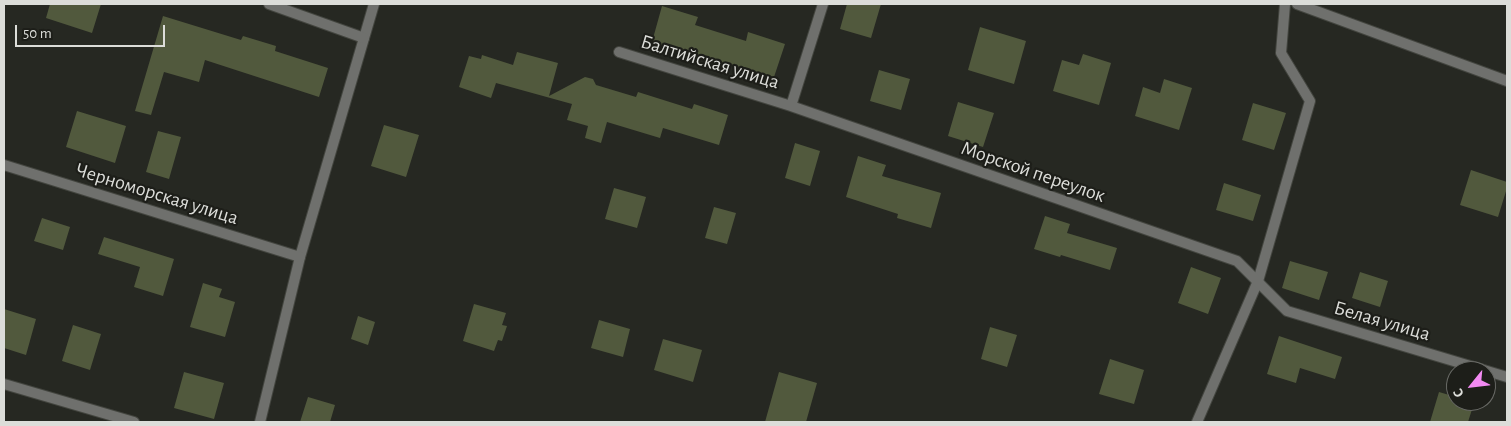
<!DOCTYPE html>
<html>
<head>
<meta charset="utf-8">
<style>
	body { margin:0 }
	#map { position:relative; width:1511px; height:426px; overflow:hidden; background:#262822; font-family:"Alegreya Sans",sans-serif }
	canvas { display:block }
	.frame { position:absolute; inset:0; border:5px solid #dcddd9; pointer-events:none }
	.north { position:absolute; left:1446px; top:361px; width:50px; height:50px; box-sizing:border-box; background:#1d1e19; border:1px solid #696a66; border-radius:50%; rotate:241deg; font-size:14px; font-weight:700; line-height:20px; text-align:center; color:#dcddd9 }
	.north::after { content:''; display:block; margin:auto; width:18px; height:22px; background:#f38af2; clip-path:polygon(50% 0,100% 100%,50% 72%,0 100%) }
	.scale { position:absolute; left:15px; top:25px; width:150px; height:22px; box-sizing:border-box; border:2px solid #dcddd9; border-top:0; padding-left:6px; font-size:15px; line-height:18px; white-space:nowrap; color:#dcddd9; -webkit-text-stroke:4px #1d1e19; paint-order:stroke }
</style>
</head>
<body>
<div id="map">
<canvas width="1511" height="426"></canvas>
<div class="frame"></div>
<div class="north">С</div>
<div class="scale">50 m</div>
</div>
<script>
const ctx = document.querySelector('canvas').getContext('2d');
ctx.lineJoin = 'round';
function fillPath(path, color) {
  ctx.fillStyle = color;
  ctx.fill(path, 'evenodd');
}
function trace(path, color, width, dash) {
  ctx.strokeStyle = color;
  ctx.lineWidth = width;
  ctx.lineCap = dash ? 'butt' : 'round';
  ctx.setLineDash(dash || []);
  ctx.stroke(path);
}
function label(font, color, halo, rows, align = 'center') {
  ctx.font = font + ' "Alegreya Sans",sans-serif';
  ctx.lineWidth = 4.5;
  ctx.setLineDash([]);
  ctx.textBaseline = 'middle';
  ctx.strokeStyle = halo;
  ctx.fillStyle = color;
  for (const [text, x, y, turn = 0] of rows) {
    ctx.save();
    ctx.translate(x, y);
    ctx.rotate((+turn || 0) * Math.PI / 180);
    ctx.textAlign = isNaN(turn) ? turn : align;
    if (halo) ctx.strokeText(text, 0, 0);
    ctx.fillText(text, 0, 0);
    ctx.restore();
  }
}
fillPath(new Path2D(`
	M50,4H101L92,33L46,18Z
	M847,4H881L871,38L840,29Z
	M662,6L698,17L695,25L746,41L748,32L785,44L774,77L724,62L723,66L652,42Z
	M163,16L241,40L243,36L276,46L275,51L328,68L319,97L205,60L199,82L164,72L151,115L135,111Z
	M980,27L1026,41L1014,84L968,70Z
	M517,52L558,63L549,96L585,77L593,79L596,85L636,97L638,92L692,109L694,104L728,115L719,145L663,128L660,138L607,122L601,143L585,138L588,126L567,120L572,104L496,83L491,98L459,87L469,56L481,59L482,55L513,65Z
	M1083,54L1111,63L1099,105L1053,91L1062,60L1079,65Z
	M879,70L910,79L901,110L870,101Z
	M1164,79L1192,88L1179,130L1135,116L1143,87L1160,93Z
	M958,102L994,113L983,147L948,136Z
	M1253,103L1286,113L1274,150L1242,140Z
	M77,111L126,126L115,163L66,147Z
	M384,125L419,135L406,177L371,166Z
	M158,131L181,137L169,179L146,172Z
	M795,143L820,151L810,186L785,178Z
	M858,156L886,165L882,176L941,193L931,228L897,218L898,214L846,197Z
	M1471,170L1507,182V188L1498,217L1460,205Z
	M1224,183L1261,195L1253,221L1216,210Z
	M614,188L646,197L637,228L605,219Z
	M714,207L736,213L727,244L705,238Z
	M1045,216L1070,224L1067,233L1117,248L1110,270L1061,255L1060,257L1034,249Z
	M42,218L70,227L63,250L34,241Z
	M104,237L174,259L163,296L134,287L140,267L98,254Z
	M1290,261L1328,272L1319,300L1282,288Z
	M1191,267L1221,278L1208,314L1178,303Z
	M1360,272L1388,281L1380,307L1352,298Z
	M203,283L222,289L219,297L235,302L225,337L190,327Z
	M474,304L506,313L502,325L507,326L502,341L498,340L494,351L463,341Z
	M4,309L36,319L26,355L4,348Z
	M358,316L375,322L368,345L351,339Z
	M599,320L630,329L623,357L591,348Z
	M73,325L101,334L90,370L62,361Z
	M990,327L1017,335L1007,367L981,359Z
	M1279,336L1342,357L1335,379L1300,368L1296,383L1267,374Z
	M663,339L702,350L693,382L654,370Z
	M1110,359L1144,370L1134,404L1099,394Z
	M184,372L224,383L214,419L174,408Z
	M779,372L817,383L806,422H765Z
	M1439,392L1456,397V401L1474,403L1468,422H1430Z
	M308,397L335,405L330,422H300Z`), '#51593d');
const lane = new Path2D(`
	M260,422L300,257L374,4
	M1197,422L1258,281L1310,101L1281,53L1285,4`);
const street = new Path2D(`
	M269,4L364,38
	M1297,4L1507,81
	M619,52L791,106L1237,261L1287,311L1507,377
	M791,106L823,4
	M4,165L300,257
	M4,384L134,422`);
trace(lane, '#43453f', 12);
trace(street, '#43453f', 12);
trace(lane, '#6f706d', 10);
trace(street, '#6f706d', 10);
label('20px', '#dcddd9', '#1d1e19', [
	["Балтийская улица",710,62,17],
	["Морской переулок",1033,172,19],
	["Черноморская улица",157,194,17],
	["Белая улица",1382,321,16]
]);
</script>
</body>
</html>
